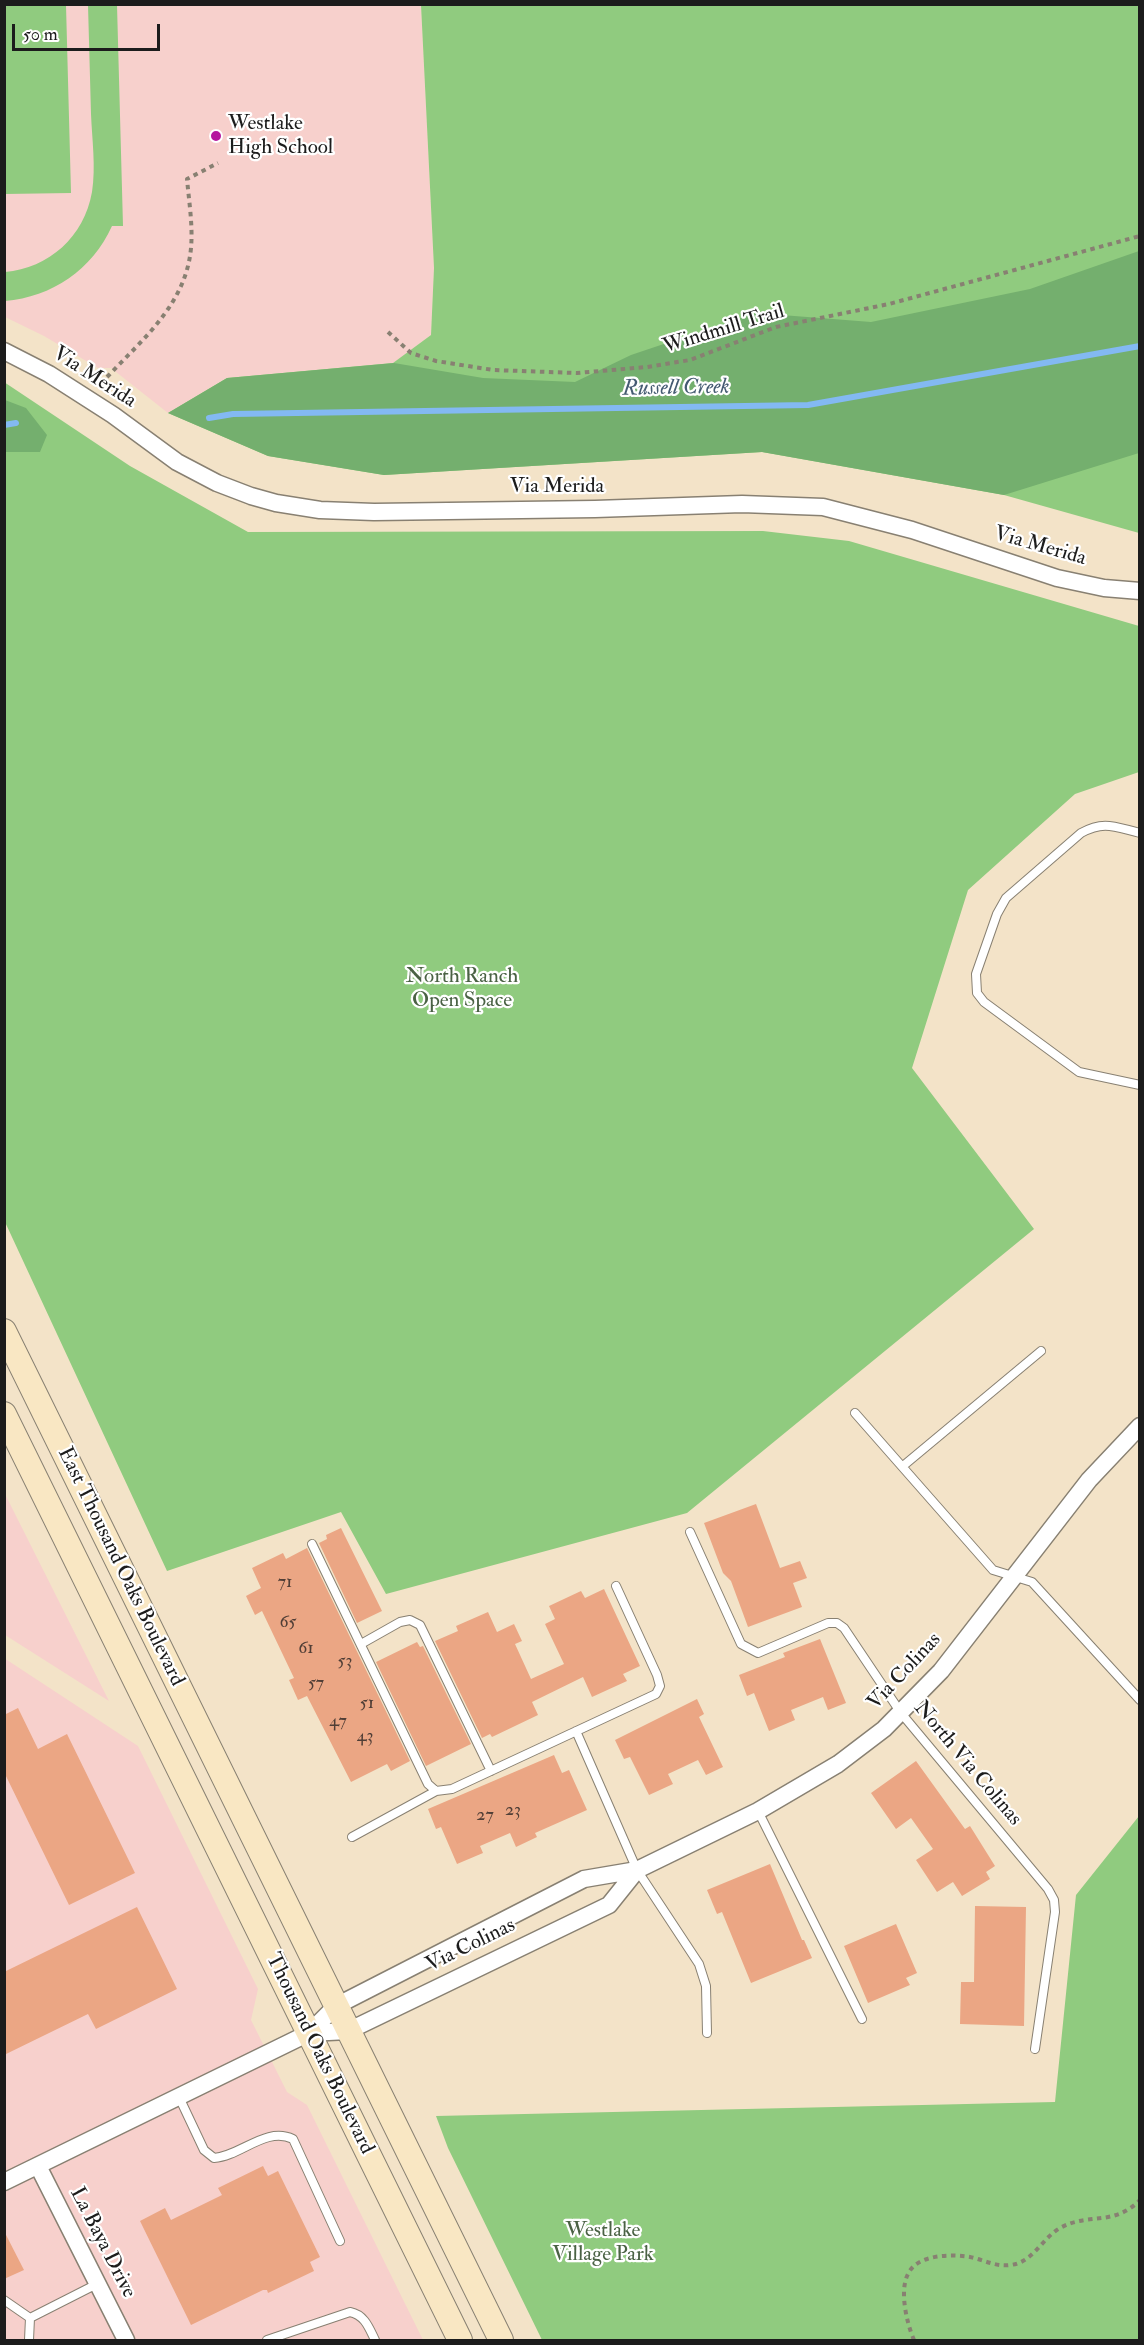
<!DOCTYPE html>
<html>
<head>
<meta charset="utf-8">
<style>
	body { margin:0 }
	#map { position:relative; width:1144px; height:2345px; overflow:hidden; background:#f3e3c8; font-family:"IM FELL Double Pica",serif }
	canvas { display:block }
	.frame { position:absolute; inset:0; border:6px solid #1c1c1c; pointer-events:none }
	.scale { position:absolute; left:12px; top:24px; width:148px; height:27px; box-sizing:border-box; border:3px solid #1c1c1c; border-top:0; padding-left:8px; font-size:18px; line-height:21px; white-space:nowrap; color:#1c1c1c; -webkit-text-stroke:4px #fff; paint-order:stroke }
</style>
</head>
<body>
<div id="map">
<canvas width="1144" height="2345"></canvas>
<div class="frame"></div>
<div class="scale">50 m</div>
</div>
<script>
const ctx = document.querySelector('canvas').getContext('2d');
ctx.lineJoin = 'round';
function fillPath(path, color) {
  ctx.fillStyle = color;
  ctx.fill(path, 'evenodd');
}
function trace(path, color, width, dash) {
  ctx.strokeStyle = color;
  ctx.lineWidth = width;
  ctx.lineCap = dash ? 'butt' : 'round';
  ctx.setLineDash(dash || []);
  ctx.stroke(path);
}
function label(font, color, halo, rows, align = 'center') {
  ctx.font = font + ' "IM FELL Double Pica",serif';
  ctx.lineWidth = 4.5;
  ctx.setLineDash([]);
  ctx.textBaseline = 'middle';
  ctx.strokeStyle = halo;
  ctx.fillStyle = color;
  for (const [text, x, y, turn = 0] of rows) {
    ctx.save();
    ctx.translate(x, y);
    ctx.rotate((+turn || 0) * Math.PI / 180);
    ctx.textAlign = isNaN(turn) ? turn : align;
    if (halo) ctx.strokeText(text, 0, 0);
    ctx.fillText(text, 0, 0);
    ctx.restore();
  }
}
fillPath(new Path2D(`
	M4,5H421L434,268L431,335L394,363L227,378L168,413L111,368H98L44,336L5,317Z
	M4,1494H5L109,1701L5,1635Z
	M4,1658L138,1746L258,1989L251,2020L287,2092L307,2105L423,2340H5Z`), '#f7d0cc');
fillPath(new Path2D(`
	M4,5H66L71,193L5,194Z
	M88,5H117L123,226H112C92,270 52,297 5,301V272C49,268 84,237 92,192C96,167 92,139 91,114C90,78 89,41 88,5Z
	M421,5H1139V533L1004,495L762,452L384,475L268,456L168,413L227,378L393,363L431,335L434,268Z
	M4,382L130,466L248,532L763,531L849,541L1139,626V772L1075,794L968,890L912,1068L1034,1229L687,1513L386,1594L341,1512L167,1571L5,1222Z
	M1139,1816V2340H542L448,2148L436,2116L1055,2102L1076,1895Z`), '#90cb7f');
fillPath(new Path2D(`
	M1139,251V453L1004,495L762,452L384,475L268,456L168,413L227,378L394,363L483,378L575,382L631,355L756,313L871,322L1030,289Z
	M5,400L26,408L47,435L40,452H5Z`), '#74af6e');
trace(new Path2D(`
	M209,418L233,414L808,405L1140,346
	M4,425L16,423`), '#83b9f2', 6);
fillPath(new Path2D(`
	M756,1504L780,1568L800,1561L807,1578L793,1583L802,1607L748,1627L731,1581L723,1573L704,1523Z
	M341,1528L382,1611L357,1623L319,1543L327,1539L326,1535Z
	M307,1548L410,1761L391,1771L387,1764L351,1782L307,1696L298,1700L289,1680L294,1678L262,1611L255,1615L246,1596L261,1588L252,1568L283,1553L286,1559Z
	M604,1589L640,1666L623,1674L627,1681L592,1697L583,1677L532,1702L538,1715L492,1737L490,1734L482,1738L435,1641L458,1631L456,1626L488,1612L497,1632L514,1624L522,1641L515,1644L531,1679L564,1664L545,1624L555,1619L549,1606L581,1591L585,1598Z
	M820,1639L846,1703L828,1710L823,1697L791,1710L795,1720L769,1731L754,1693L747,1696L739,1675L785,1657L783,1653Z
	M417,1642L420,1647L423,1646L471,1744L426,1766L376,1662Z
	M697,1699L704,1714L699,1717L723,1767L706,1775L698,1760L668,1774L673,1784L649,1795L630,1757L624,1759L615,1740Z
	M18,1708L38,1749L67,1734L135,1873L69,1905L4,1772V1715Z
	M554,1755L562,1773L569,1770L587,1810L535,1833L537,1837L516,1847L510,1833L480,1846L483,1853L457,1864L441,1827L436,1829L428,1809Z
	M916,1761L965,1829L970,1826L995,1866L986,1872L990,1879L962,1896L953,1882L937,1892L916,1860L933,1849L911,1818L896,1829L871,1793Z
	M770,1864L802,1940H804L812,1958L751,1983L722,1912L717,1914L707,1890Z
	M975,1906L1026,1907L1024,2026L960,2024L961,1982H974Z
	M137,1907L177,1989L96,2029L88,2014L4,2055V1972Z
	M896,1924L917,1973L906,1978L910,1985L868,2003L844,1946Z
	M263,2166L268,2176L278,2171L320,2257L310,2262L314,2271L268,2293L267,2290H263L191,2325L140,2221L165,2208L171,2220L218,2197L222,2195L218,2188Z
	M4,2231L24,2270L4,2279Z`), '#eba684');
const lane = new Path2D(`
	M1140,833C1115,827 1104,820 1081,833L1006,898L997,914L976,974L977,993L984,1002L1079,1072L1140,1085
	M855,1413L993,1570L1032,1582L1140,1700
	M903,1466L1041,1351
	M690,1532L741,1644L758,1653L828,1623H837L844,1628L901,1713L1048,1889L1054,1900L1055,1912L1035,2049
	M312,1544L428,1784L436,1791L452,1789L656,1694L660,1686L657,1675L616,1586
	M361,1644L400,1622L410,1620L420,1625L491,1771
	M576,1731L637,1870L699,1964L706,1986L707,2033
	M758,1811L862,2019
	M352,1837L436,1791
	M179,2097L204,2150L214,2158C241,2156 266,2126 293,2139L340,2241
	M4,2300L30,2318L29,2340
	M30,2318L97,2284
	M267,2340L350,2312C365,2315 369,2328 375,2340`);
const street = new Path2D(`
	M4,351L49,374L113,415L177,462L217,483L251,496L276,503L320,510L374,512L595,509L742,504L823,507L912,530L1057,578L1104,588L1140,591
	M309,2033L348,2031L609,1905L637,1870
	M38,2166L126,2340
	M4,2182L309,2033L336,2006L584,1879L637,1870L758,1811L838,1764L884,1729L941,1671L1089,1480L1140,1426`);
const secondary = new Path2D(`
	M4,1331L501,2340
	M4,1414L460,2340`);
trace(lane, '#888072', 10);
trace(street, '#888072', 19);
trace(secondary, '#888072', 26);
trace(new Path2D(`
	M388,332L411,353L436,361L493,370L577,373L647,367L690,360L776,327L889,304L1140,236
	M107,377C143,339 186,304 191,248C193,226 189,201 187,179L218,163
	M914,2340C907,2324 899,2291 908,2274C917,2254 952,2254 970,2257C984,2260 996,2267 1010,2265C1033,2263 1042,2238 1060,2228C1089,2212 1113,2227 1140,2200`), '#888072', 4, [4.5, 4.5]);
trace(lane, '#fff', 8);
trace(street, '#fff', 16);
trace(secondary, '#f9e7c3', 24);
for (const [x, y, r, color] of [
	[216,136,6,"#b5179e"]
]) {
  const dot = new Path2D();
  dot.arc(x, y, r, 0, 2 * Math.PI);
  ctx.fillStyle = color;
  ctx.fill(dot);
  trace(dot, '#fff', 2);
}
label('18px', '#503e36', null, [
	["71",285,1583],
	["65",288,1623],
	["61",306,1649],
	["53",345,1662],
	["57",316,1684],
	["51",367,1704],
	["47",338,1722],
	["43",365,1737],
	["23",513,1811],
	["27",485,1816]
]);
label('21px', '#1c1c1c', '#fff', [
	["Westlake",228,124],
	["High School",228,148]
], 'left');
label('21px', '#1c1c1c', '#fff', [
	["Windmill Trail",724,330,-17],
	["Via Merida",94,378,33],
	["Via Merida",557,487],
	["Via Merida",1040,547,16],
	["East Thousand Oaks Boulevard",120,1567,64],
	["Via Colinas",905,1672,-47],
	["North Via Colinas",967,1764,50],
	["Via Colinas",471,1946,-26],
	["Thousand Oaks Boulevard",319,2054,64],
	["La Baya Drive",102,2243,63]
]);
label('21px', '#4a6244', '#fff', [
	["North Ranch",462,977],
	["Open Space",462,1001],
	["Westlake",603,2231],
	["Village Park",603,2255]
]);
label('italic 22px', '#455b72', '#fff', [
	["Russell Creek",676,389,-1]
]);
</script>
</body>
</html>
